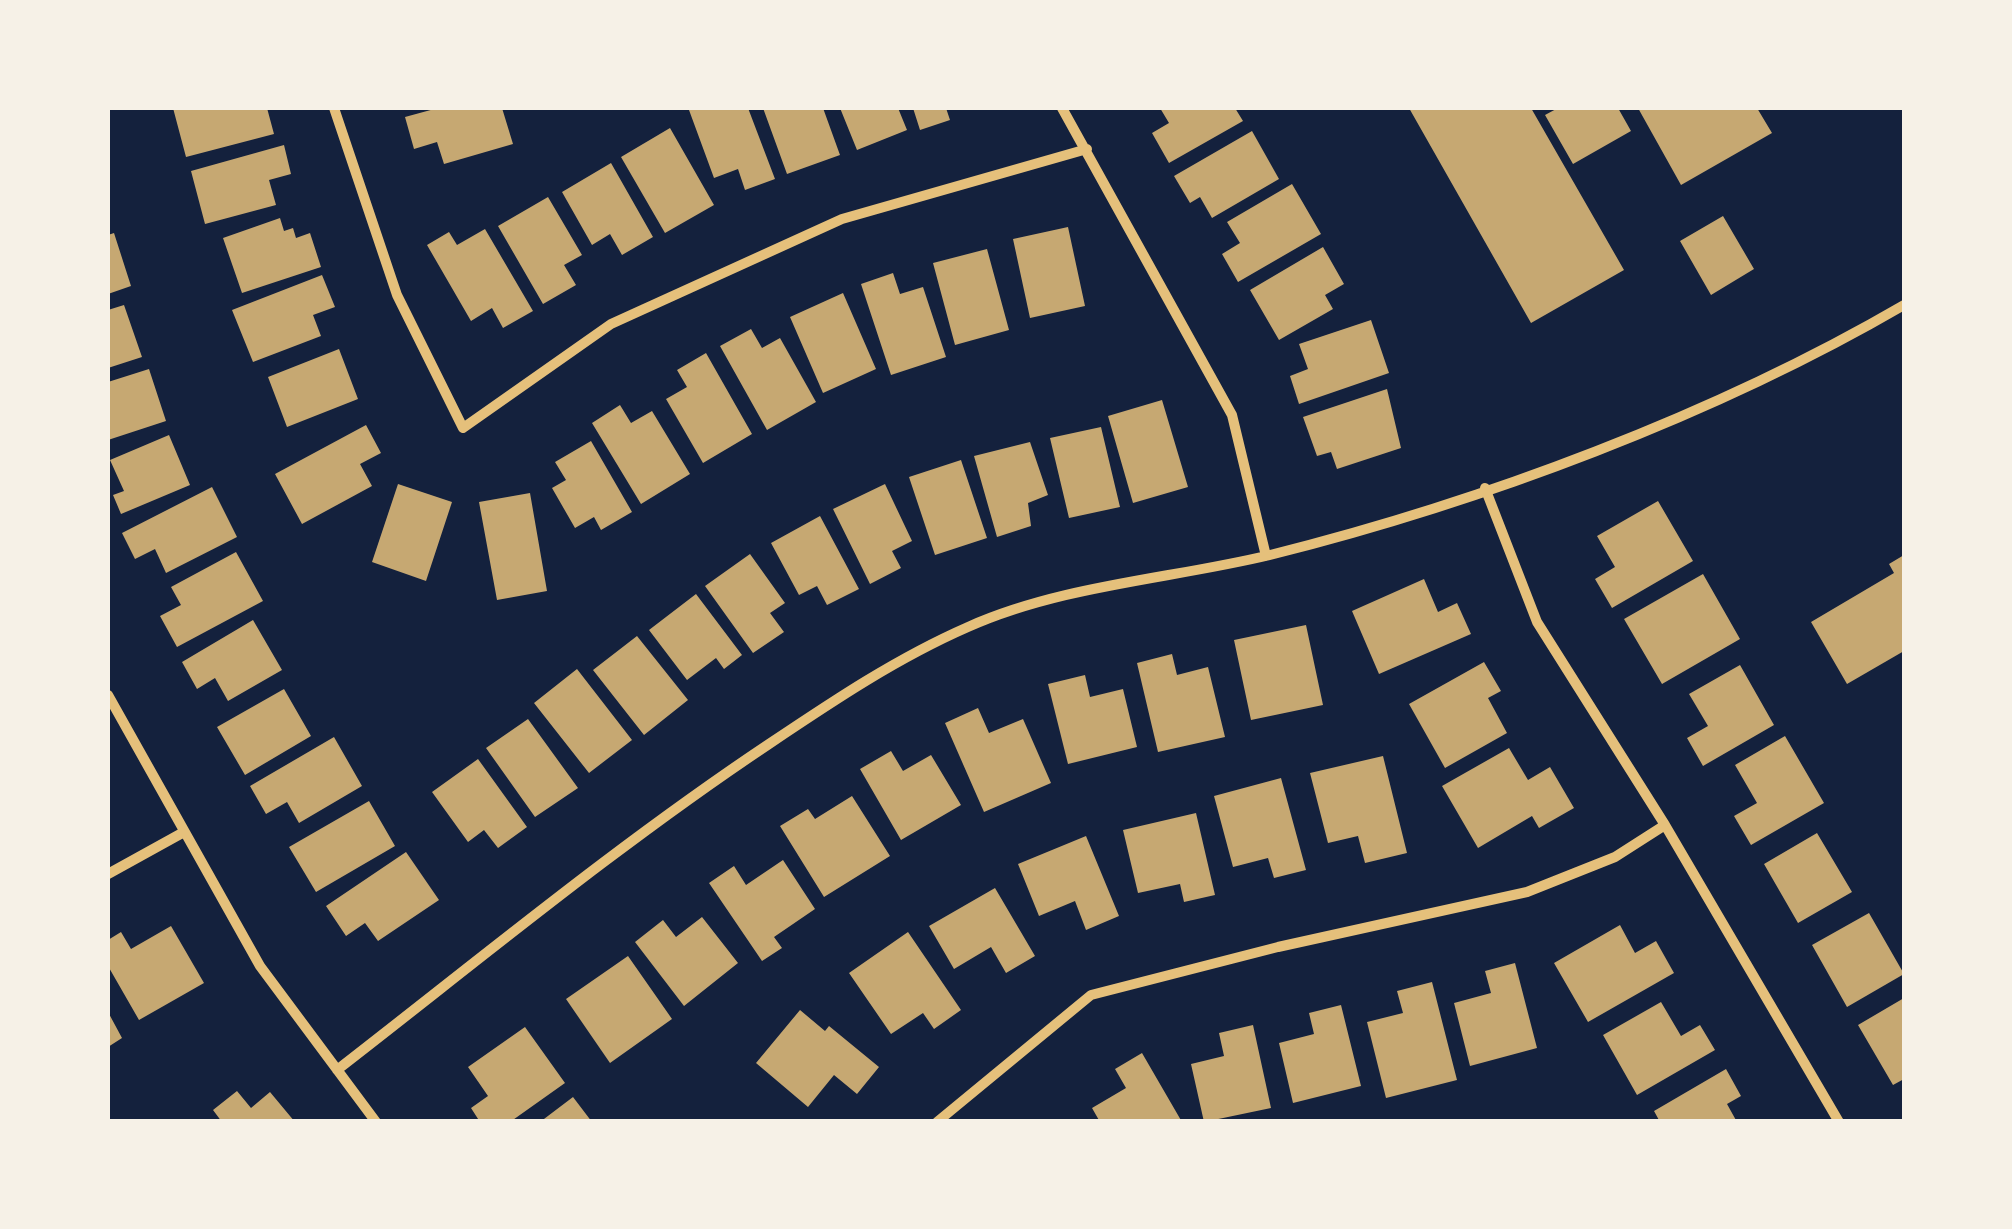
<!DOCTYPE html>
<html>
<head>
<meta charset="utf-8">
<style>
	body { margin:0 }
	#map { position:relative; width:2012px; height:1229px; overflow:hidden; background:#14213d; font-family:"Titillium Web",sans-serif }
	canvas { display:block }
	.frame { position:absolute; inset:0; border:110px solid #f6f1e7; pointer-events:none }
</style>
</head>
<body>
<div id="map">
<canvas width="2012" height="1229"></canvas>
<div class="frame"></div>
</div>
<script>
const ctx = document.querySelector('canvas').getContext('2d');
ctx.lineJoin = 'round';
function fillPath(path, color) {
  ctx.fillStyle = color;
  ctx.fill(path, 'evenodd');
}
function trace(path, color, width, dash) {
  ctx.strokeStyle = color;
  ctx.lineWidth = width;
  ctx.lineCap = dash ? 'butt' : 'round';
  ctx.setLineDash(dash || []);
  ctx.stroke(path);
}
fillPath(new Path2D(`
	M173,108H267L274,134L186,157Z
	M438,108H502L513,144L444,164L437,142L414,149L405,117Z
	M696,108H748L775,179L745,190L738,169L714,178L689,110Z
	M763,108H823L840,155L787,174Z
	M840,108H898L907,130L857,150Z
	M913,108H946L950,120L920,130Z
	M1160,108H1235L1243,121L1169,163L1152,133L1169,123Z
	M1409,108H1531L1624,270L1531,323Z
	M1558,108H1618L1631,131L1573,164L1545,115Z
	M1638,108H1757L1772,133L1681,185Z
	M670,128L714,205L665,233L621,157Z
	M1252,131L1279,179L1212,218L1200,197L1190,203L1174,176Z
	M284,145L291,174L269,180L276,205L205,224L191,171Z
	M611,163L653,237L622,255L610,234L592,245L562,192Z
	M1292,184L1321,234L1238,282L1222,254L1240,243L1227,222Z
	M548,197L582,255L564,265L576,285L543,304L498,226Z
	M1723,216L1754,269L1711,295L1680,241Z
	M280,218L284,231L293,228L296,238L310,233L321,267L242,293L223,238Z
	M1068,227L1085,306L1030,318L1013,239Z
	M485,229L533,311L503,328L492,308L471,321L427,245L449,232L457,245Z
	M114,233L131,286L108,294V235Z
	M1323,247L1344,284L1325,295L1333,309L1279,340L1250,290Z
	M987,249L1009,330L955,345L933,263Z
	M893,273L900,294L923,287L946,357L891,375L861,284Z
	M322,275L335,307L313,315L321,336L253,362L232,310Z
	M843,293L876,369L823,393L790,317Z
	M124,305L142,357L108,368V310Z
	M1371,320L1389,373L1299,404L1290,376L1308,369L1299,344Z
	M751,329L762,348L780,338L816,402L767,430L720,346Z
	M339,349L358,399L287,427L268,377Z
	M706,353L752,434L703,463L666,399L687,387L677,370Z
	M149,369L166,421L108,440V382Z
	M1387,389L1401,448L1337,469L1331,452L1317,456L1303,417Z
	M1162,400L1188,487L1133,503L1108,416Z
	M620,405L631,423L652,411L690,474L641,504L592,423Z
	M366,425L381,453L360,464L372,486L302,524L275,474Z
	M1101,427L1120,507L1069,518L1050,438Z
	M169,435L190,485L121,514L113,495L124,491L110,460Z
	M591,441L632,512L601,530L594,517L575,528L552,488L566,480L555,462Z
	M1030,442L1048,495L1028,503L1031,526L997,537L974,456Z
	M961,460L987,538L935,555L909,477Z
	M398,484L452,502L426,581L372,562Z
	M885,484L912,541L892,551L901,568L870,584L833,509Z
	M212,487L237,537L166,573L155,549L135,559L122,533Z
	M530,493L547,591L497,600L479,502Z
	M1658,501L1693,561L1612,608L1595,579L1615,567L1597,536Z
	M820,516L859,589L827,605L817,586L799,595L771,543Z
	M236,552L263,601L177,647L160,616L181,605L171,587Z
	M750,554L785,603L770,613L784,632L753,653L705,586Z
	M1904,555V651L1847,684L1811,622L1894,573L1889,564Z
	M1703,574L1740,639L1662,684L1624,619Z
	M1424,579L1438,612L1457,603L1471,634L1379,674L1352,611Z
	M696,594L742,655L724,669L716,658L687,680L649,630Z
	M253,620L282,670L228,701L215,678L197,689L182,662Z
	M1306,625L1323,705L1251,720L1234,640Z
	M637,636L688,700L644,735L593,670Z
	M1172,654L1177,675L1208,667L1225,737L1158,752L1137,663Z
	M1484,662L1501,691L1488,698L1507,733L1445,768L1409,704Z
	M1740,665L1774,725L1703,766L1687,738L1708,726L1689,694Z
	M577,669L632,740L589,773L534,703Z
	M1085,675L1090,697L1123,689L1137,747L1068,764L1048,684Z
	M284,689L311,736L245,775L217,727Z
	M978,708L989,733L1023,719L1051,783L984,812L945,723Z
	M528,719L578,788L535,817L486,748Z
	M1785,736L1824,803L1751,845L1734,816L1757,803L1735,765Z
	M334,737L362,786L299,823L287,802L266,814L250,786Z
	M1509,748L1528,780L1550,767L1574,808L1539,828L1532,816L1478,848L1442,786Z
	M891,751L903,771L931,755L961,805L901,840L860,769Z
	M1383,756L1407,853L1365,863L1358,836L1328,843L1310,773Z
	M478,759L527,827L498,848L484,830L468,842L432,792Z
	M1281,778L1306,870L1274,878L1268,858L1233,867L1214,796Z
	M852,796L890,856L824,897L780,826L808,809L815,819Z
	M369,801L395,846L316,892L289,847Z
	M1196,813L1215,895L1184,902L1180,884L1138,893L1123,830Z
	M1817,833L1852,892L1798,923L1764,864Z
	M1086,836L1119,916L1086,930L1075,901L1039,916L1018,864Z
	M406,852L439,900L378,941L365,923L346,936L326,906Z
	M783,860L815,909L774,937L782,948L762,961L709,883L734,866L746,885Z
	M995,888L1035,956L1006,973L991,947L954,969L929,926Z
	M1869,913L1904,974L1847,1007L1812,945Z
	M702,917L738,963L684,1006L635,942L663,920L676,937Z
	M1620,925L1635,953L1656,941L1674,973L1588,1022L1554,963Z
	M171,926L204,983L139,1020L108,966V940L121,932L131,949Z
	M908,932L961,1010L934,1029L923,1013L891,1034L849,973Z
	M628,956L672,1019L610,1063L566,999Z
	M1515,963L1537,1048L1470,1066L1454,1003L1491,993L1485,971Z
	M1432,982L1457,1080L1386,1098L1367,1022L1403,1013L1397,991Z
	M1904,998V1079L1893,1085L1858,1025Z
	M1661,1002L1681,1036L1700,1025L1715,1050L1637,1095L1603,1035Z
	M1341,1005L1361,1086L1293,1103L1279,1043L1314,1034L1309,1013Z
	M800,1010L825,1031L829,1026L879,1067L857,1094L834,1075L808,1107L756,1063Z
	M108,1012L122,1038L108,1047Z
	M1253,1025L1271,1108L1204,1122L1191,1064L1224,1056L1219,1033Z
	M525,1027L565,1083L510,1122H480L471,1108L488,1096L468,1067Z
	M1142,1053L1182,1122H1100L1092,1108L1126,1088L1115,1069Z
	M1726,1069L1741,1096L1727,1104L1737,1122H1660L1654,1111Z
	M237,1091L251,1108L270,1092L295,1122H222L213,1110Z
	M573,1097L592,1122H540Z`), '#c6a872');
trace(new Path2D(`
	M334,108L397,295L463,428L611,324L842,219L1087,149
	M1062,108L1232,415L1266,556
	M1485,488L1537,622L1665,825L1839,1122
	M108,695L260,966L376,1122
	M108,874L184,832
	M337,1070C479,960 619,844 769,744C833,701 897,658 968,627C1062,585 1171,579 1270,555C1482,502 1715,415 1904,305
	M937,1122L1091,995L1278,947L1527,892L1615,857L1665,825`), '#e5c07b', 10);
</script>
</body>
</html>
